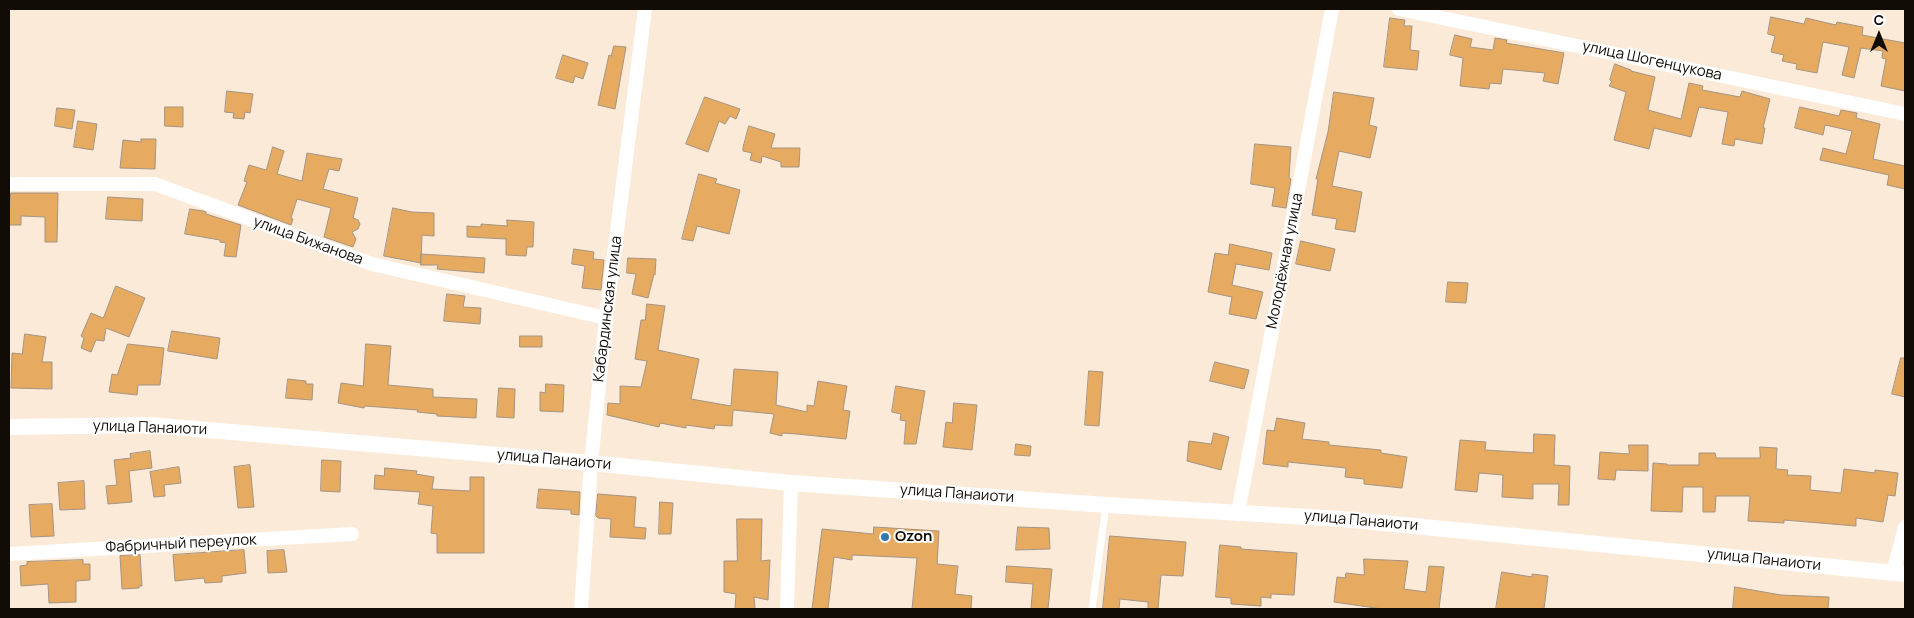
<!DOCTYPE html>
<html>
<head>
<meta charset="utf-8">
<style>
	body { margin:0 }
	#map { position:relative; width:1914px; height:618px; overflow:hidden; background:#fbead7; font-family:Manrope,sans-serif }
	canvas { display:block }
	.frame { position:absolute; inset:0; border:10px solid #110c06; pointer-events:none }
	.north { position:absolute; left:1854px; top:10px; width:50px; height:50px; -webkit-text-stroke:4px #fff; paint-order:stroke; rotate:0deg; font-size:14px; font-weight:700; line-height:20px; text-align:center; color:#110c06 }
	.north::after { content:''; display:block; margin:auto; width:18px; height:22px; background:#110c06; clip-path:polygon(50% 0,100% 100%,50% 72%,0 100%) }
</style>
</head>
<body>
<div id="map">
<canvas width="1914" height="618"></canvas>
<div class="frame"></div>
<div class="north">С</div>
</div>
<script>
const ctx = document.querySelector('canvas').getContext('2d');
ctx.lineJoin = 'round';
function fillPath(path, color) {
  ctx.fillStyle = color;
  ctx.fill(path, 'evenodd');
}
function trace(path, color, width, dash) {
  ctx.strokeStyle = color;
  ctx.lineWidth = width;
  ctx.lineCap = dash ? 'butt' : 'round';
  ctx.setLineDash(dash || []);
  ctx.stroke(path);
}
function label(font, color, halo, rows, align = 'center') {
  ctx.font = font + ' Manrope,sans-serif';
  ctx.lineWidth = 4;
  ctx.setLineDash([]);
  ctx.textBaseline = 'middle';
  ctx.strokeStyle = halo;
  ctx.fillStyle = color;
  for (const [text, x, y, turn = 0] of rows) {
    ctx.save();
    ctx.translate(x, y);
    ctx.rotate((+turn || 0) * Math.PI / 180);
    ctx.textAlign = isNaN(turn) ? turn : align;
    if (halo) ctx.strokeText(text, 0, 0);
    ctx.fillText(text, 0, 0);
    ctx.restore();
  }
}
const building = new Path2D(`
	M1771,17L1804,24L1806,18L1836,25L1837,22L1863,27L1862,35L1905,43V91L1881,86L1886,59L1882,58L1883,51L1861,48L1854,78L1842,75L1849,47L1823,42L1817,73L1796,69L1797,64L1782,61L1784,55L1771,52L1775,36L1768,34Z
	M1390,18L1405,20L1404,26H1412L1410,50L1419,51L1417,70L1384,67Z
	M1455,35L1472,39L1470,47L1493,50L1495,38L1507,40L1506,43L1564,53L1558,84L1543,81L1545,73L1503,69L1501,84L1490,83L1489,89L1460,86L1463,58L1450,55Z
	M614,46L626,47L615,109L598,105L609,55L611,56Z
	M563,55L588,63L583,79L575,76L573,83L556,78Z
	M1615,64L1631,70V71L1655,77L1648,110L1681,119L1689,83L1703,86L1702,90L1740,97L1742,91L1770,99L1763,128H1765L1762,144L1735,139L1734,146L1722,144L1728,112L1699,107L1691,137L1654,128L1649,149L1614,140L1626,92L1609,86L1612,81L1610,80Z
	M227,91L253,94L250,113L245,112L244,119L233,118L234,113L225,112Z
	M1334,92L1374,98L1369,125L1377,127L1370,158L1339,151L1332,186L1362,192L1355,232L1335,229L1337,219L1312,215L1318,179H1316L1328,132Z
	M705,97L740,109L736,119L730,116L725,124L719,121L708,152L686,144Z
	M165,107H183V127L165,126Z
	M1800,107L1839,116L1841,110L1857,113L1856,118L1880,124L1873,159L1905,166V189L1887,185L1889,175L1820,160L1823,148L1846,154L1852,131L1825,125L1823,135L1795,128Z
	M57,108L75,110L72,129L55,126Z
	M78,121L97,124L93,150L74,147Z
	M749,126L775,134L771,148H800L799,167H781V162L762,156L761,163L750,160L752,153L743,151V148Z
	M141,139H156L155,169L120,168L123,140L141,142Z
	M1255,144L1291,147L1289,178L1291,179L1286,208L1272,206L1275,188L1251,184Z
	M273,147L284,151L277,174L302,181L307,153L342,159L339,171L329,169L323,189L358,198L353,218L358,220L360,224L358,229L352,232L356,239L353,247L324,237L331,208L297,199L291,218L293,219L291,225L238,205L247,182L244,181L249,165L266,170Z
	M699,174L717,179L715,183L740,190L729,234L697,226L693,241L682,239Z
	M11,193H58L57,242H45V217L21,216V225H9Z
	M108,197L143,199L142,221L106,219Z
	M393,208L412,212L434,213V236L422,235L421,263L384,256Z
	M190,209L203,211L206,212V214L241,225L236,257L224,256L226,243L220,242V240L185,234Z
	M507,220L534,222L533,247H527L526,256L506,255V239L467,237V226L481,227V224L507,226Z
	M1301,241L1335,249L1330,271L1296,264Z
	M1230,244L1272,253L1269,270L1236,264L1232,285L1263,292L1256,319L1229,314L1232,297L1208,292L1215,253L1228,255Z
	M574,249L594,252L593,259L604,260L601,290L582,288L585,266L572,264Z
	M421,254L485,258L484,273L437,269L438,265H421Z
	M628,258L656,259L655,275L654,274L648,298L632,294L636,274L627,273Z
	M1448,282L1468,283L1466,303L1446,302Z
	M116,286L145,298L129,337L106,328L104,341L96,340L91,352L81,348L84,338L81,336L91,313L103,318Z
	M447,294L465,296L463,307L481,308L480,324L444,321Z
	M647,304L665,306L658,350L699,359L691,399L731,406L734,369L778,372L776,405L807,412V405L814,406L818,381L847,386L843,410L850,411L846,439L797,434L782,433V436L770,433L774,414L733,410L732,426L715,425L714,429L686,425V428L660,423L659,427L607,415L608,403L620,404V386L641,387L647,361L635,359L641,320H645Z
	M172,331L220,338L217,359L168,351Z
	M25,334L46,337L42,362H52V389L11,388L12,353L22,354Z
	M520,336H542V347H520Z
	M128,344L164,348L160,385H138L137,395L109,392L112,374L117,375Z
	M366,344L391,346L388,385L433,389V397L477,399L476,418L437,416V414L417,412L418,410L365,406L364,408L338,403L341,383L363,386Z
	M1901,358H1905V397L1892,394Z
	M1215,362L1249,370L1244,389L1210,381Z
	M1089,371L1103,372L1099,426L1085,425Z
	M288,379L306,381V384H313L312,400L286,398Z
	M546,384L564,385L563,412L540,411V392L545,393Z
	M896,386L925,391L916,444H904L906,421L900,420L901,414L892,412Z
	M499,388L515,389L514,418L497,417Z
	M954,403L977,405L972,450L943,447L946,422L952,423Z
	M1277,418L1305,423L1302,439L1329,442V445L1381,450V453L1407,457L1402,488L1364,484V479L1345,477L1346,468L1288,462V467L1263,464L1267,430L1274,431Z
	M1214,433L1229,437L1221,470L1187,461L1189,441L1211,444Z
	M1534,434L1555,435L1554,465L1570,466L1569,505H1558L1559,484H1533V499L1502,497L1503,475L1479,473L1477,492L1455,490L1460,440L1486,442L1485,450L1533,453Z
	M1016,444L1031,446L1030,456L1015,455Z
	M1629,445H1648V471L1616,470L1615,480L1598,479L1600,452L1629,454Z
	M1760,447L1777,448L1776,469L1788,470L1787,475L1811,476L1810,490L1841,493L1844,469L1875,473V470L1898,473L1895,496L1888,495L1883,522L1856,518V526L1784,520V523L1748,521L1750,496H1716L1715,512H1703V487H1683L1682,512L1651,511L1653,463L1667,464V465H1699V453H1715L1716,458H1760Z
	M150,451L152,468L129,471L132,502L108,504L106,486L117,485L114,460L131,458L130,454Z
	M322,460L341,461L340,492L321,491Z
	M250,465L254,507L238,508L234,467Z
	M179,467L181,483L164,485L165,496L154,497L150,472Z
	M385,468L417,471L416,474L434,477L432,489L470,491V477H484V553H437V534L431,533L433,506L418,504L420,492L374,489L375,475L384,476Z
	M84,481L85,509L60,510L58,483Z
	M539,489L580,492L579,515L571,514V510L537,508Z
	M598,494L636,497L634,527L646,528L645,539L610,537L611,519L598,518L596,516Z
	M660,502L673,503L671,534H659Z
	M52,504L54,536L31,537L29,505Z
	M737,519H762L761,561L770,560L768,600L754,597L755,609H735L736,594L724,592V561H737Z
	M874,527L939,531L937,564L958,566L955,594L972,596L971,609H912L917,558L852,555V560L834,557L828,609H812L822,529L873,534Z
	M1018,527L1049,528L1050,549L1016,550Z
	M1110,536L1186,542L1183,576L1161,575L1158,609H1148V602L1120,599L1119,609H1103Z
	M1220,545L1241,547V549L1297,553L1294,595L1271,594V598L1261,597V606L1231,604V598L1216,597Z
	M244,550L246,573L222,576V582L205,583L204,578L175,581L173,555Z
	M284,550L287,572L268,573L267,551Z
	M140,555L142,586H139V588L122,589L120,556Z
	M1364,559L1408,561L1404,589L1426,592L1429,566L1444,567L1439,609H1382L1334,602L1337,577L1345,578L1346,573L1364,575Z
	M83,560V564H90V580L76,581V602L49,603L48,584L21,586L20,566L27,565V562Z
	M1007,566L1052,569L1048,609H1031L1033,584L1006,582Z
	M1502,572L1532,577V574L1548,576L1544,609H1496Z
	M1735,587L1781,595L1829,597L1828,609H1733Z`);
fillPath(building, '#e6aa60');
trace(building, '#a49483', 1);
trace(new Path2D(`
	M1092,609L1106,505`), '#fff', 7);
trace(new Path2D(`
	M1399,9L1905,114
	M9,184H155L372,264L606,318
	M1238,513L1332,9
	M9,554L352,534
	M1893,573L1905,527
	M581,609L591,463L606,318L645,9
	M787,609L791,483`), '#fff', 14);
trace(new Path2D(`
	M9,427L150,425L591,463L791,483L1107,505L1342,519L1905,574`), '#fff', 16);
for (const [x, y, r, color] of [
	[885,537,5,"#3479ae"]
]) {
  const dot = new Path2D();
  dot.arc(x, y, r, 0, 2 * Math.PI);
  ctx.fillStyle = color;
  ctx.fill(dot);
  trace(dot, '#fff', 2);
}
label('15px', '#110c06', '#fff', [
	["улица Шогенцукова",1652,61,12],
	["улица Бижанова",308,241,20],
	["Молодёжная улица",1285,261,-79],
	["Кабардинская улица",608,309,-83],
	["улица Панаиоти",150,428,2],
	["улица Панаиоти",554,460,5],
	["улица Панаиоти",957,494,4],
	["улица Панаиоти",1361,521,5],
	["Фабричный переулок",181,544,-3],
	["улица Панаиоти",1764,560,6]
]);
label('bold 15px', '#110c06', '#fff', [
	["Ozon",895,537]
], 'left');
</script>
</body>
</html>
